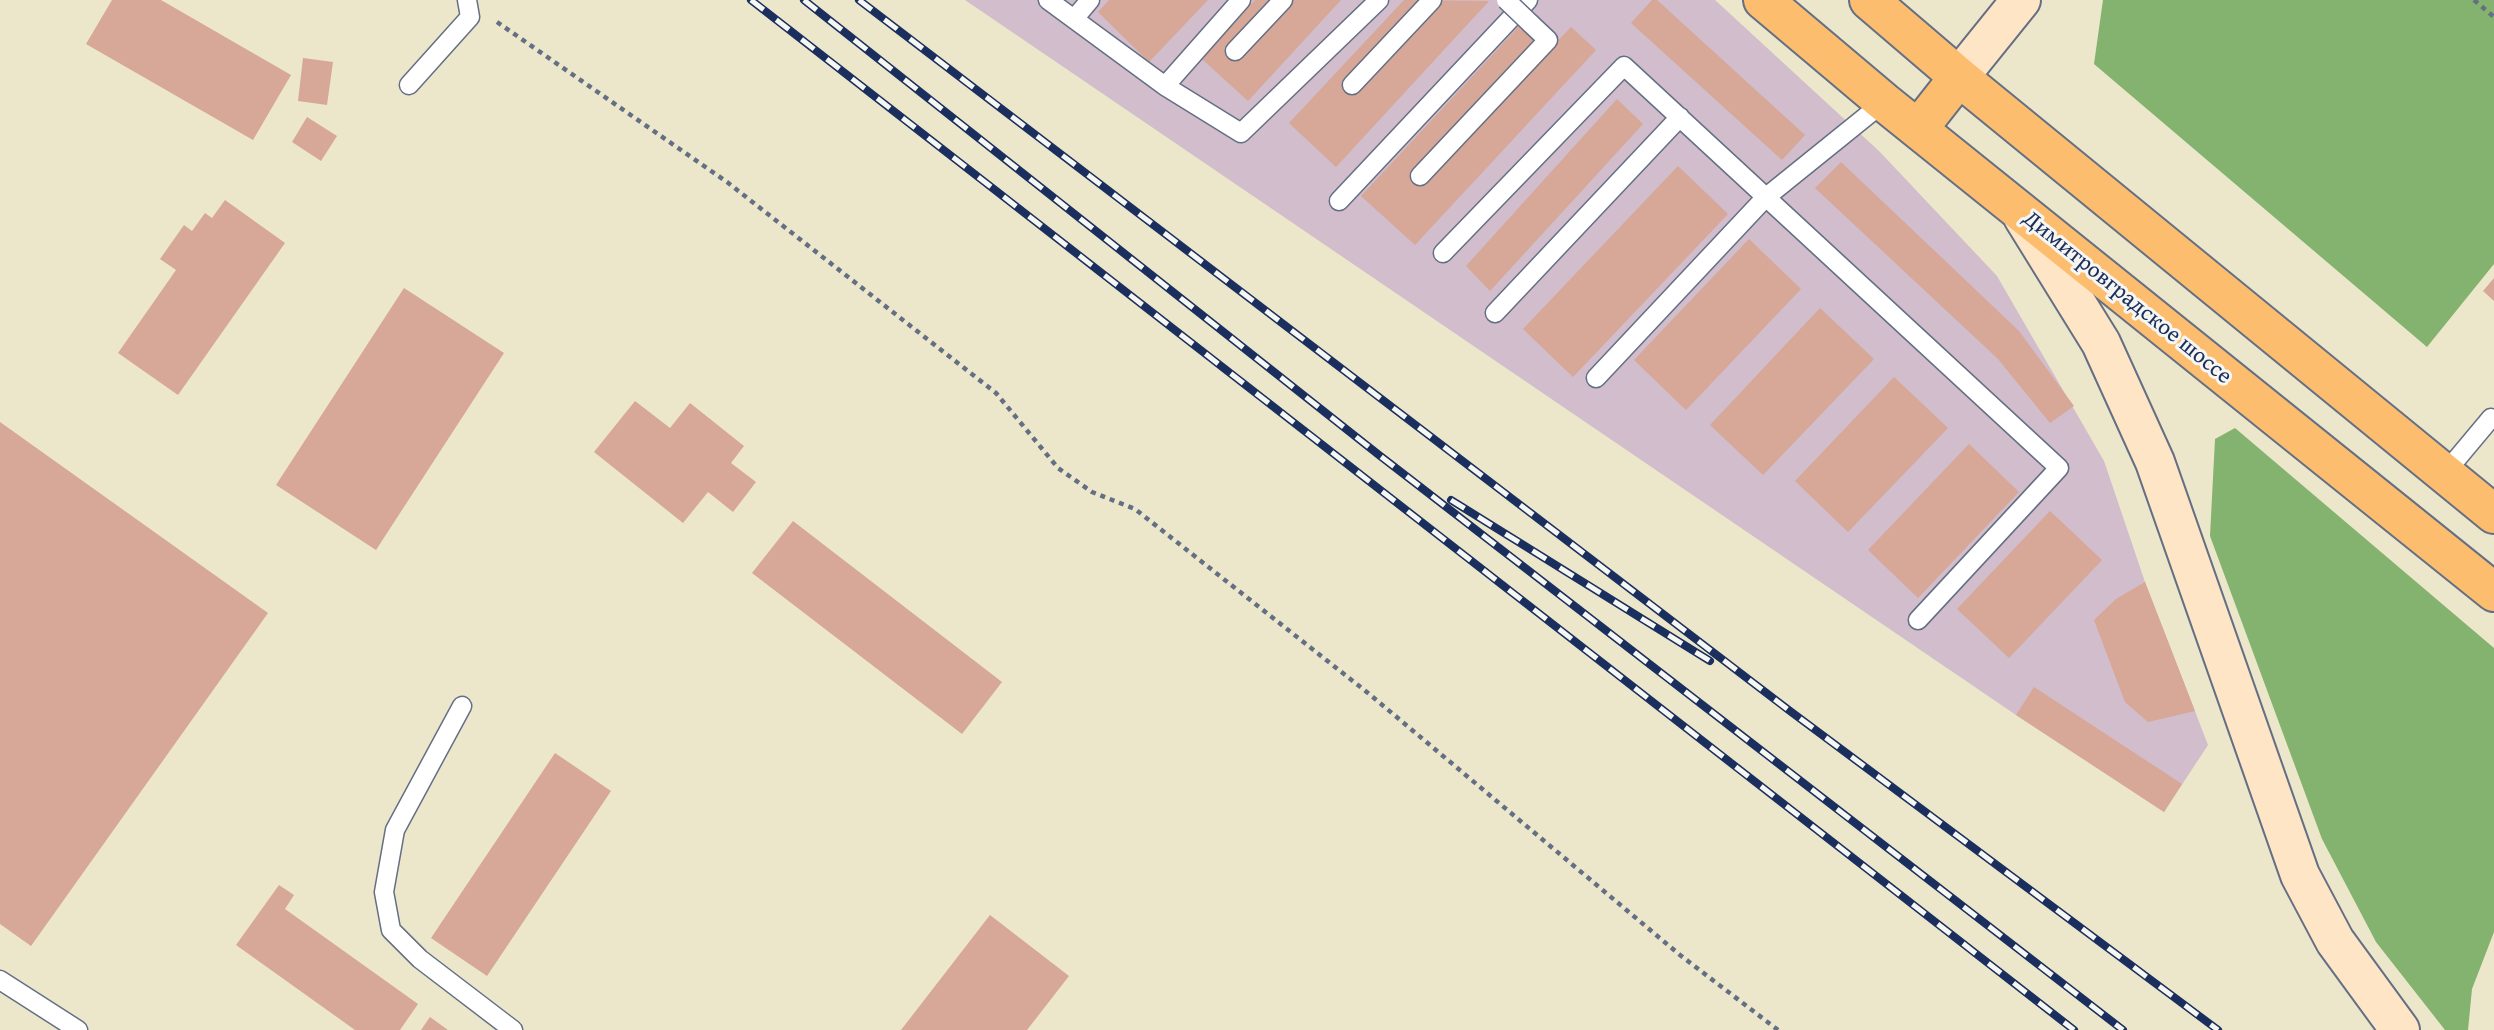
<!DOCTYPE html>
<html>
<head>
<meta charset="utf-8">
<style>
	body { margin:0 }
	canvas { display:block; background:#ece6cb }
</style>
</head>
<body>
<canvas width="2494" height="1030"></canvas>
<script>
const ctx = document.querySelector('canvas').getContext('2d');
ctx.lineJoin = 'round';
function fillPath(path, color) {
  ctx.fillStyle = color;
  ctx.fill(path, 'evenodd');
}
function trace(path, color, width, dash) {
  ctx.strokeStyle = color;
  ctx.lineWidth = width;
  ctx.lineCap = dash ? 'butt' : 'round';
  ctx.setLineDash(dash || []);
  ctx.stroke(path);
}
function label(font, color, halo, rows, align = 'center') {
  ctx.font = font + ' "Gentium Book Plus",serif';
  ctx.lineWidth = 6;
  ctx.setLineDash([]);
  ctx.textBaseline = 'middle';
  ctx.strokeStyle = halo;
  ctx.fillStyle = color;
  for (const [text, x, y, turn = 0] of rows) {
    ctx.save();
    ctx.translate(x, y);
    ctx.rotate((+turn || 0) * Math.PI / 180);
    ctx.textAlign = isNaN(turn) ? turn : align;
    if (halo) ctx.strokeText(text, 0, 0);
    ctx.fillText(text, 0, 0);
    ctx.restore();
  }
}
fillPath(new Path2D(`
	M965,0H1715L1879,151L1997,276L2104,461L2145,582L2208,745L2164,812L2016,715Z`), '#d1bdcb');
fillPath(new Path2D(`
	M2103,0H2494V264L2427,347L2094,64Z
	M2235,428L2494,648V932L2472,989L2468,1030H2445L2376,942L2322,839L2210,536L2215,439Z`), '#83b36e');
fillPath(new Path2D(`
	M112,0H161L291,75L253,140L86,44Z
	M1109,0H1208L1149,62L1098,12Z
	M1255,0H1341L1248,101L1202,59Z
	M1404,0L1489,1L1336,167L1289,123Z
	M1652,0H1657L1805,135L1782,160L1631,23Z
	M1522,23L1551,48L1571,27L1596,50L1415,245L1361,196Z
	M303,58L333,62L327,105L298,101Z
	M1617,99L1643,124L1490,291L1466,266Z
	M307,117L337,136L321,161L292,142Z
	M1841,162L2019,331L2074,406L2050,423L1998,359L1815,188Z
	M1678,166L1728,214L1573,377L1523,329Z
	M225,200L285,243L178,395L118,353L176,270L160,259L184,225L192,231L205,213L212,218Z
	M1749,239L1801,289L1686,410L1634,360Z
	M2494,278V301L2483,291Z
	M404,288L504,353L376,550L276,485Z
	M1820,308L1874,359L1763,475L1710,425Z
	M1894,377L1948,428L1848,532L1795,481Z
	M635,401L670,428L690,403L744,446L731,463L756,482L733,512L708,492L683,523L594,452Z
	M0,422L268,613L31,946L0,924Z
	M1969,444L2019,492L1918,598L1868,550Z
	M2050,511L2102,560L2009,658L1957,609Z
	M793,521L1002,682L962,734L752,573Z
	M2145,582L2195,711L2148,722L2125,702L2094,620L2116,599Z
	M2034,687L2182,784L2164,812L2016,715Z
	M555,753L611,791L487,976L431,938Z
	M279,885L294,895L285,909L418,1004L400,1030H355L236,945Z
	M990,915L1069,976L1027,1030H901Z
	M430,1017L448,1030H421Z`), '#d7a797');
const service = new Path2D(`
	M1048,0L1165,86L1241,133L1379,0
	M1074,19L1090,0
	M1235,51L1283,0
	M409,85L470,17L467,0
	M1352,85L1432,0
	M1165,86L1241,0
	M1420,176L1548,40L1530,23
	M1339,201L1528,0
	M1443,253L1624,66L2059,468L1918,620
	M1495,313L1680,117
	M1596,378L1765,198L1884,102
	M2445,473L2491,418
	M462,706L395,830L384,892L391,930L420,959L513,1030
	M0,980L78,1030`);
const secondary = new Path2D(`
	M1959,77L2021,0
	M2023,217L2101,343L2155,462L2300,875L2335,941L2400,1030`);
const trunk = new Path2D(`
	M1763,0L1884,102L2494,592
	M1869,0L1959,77L2494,514
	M1918,129L1959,77`);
trace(service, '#646f84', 21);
trace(secondary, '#646f84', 42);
trace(trunk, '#646f84', 42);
trace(new Path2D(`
	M2474,0L2494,17
	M497,22L727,182L996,393L1058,468L1092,492L1135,509L1368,693L1680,955L1778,1030`), '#646f84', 4.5, [5, 5]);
trace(service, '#fff', 18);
trace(secondary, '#fee5c5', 38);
trace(trunk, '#fcbd6f', 38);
const rail = new Path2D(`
	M751,0L2074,1030
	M804,0L1379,455L2123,1030
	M859,0L1790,711L2218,1030
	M1451,500L1710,661`);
trace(rail, '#1b2f5e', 8);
trace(rail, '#f6f6f2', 5, [16]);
const serviceBridge = new Path2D(`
	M1506,0L1530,23`);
trace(serviceBridge, '#646f84', 21, []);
trace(serviceBridge, '#fff', 18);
label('23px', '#1b2f5e', '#f6f6f2', [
	["Димитровградское шоссе",2127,298,39]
]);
</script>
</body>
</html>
